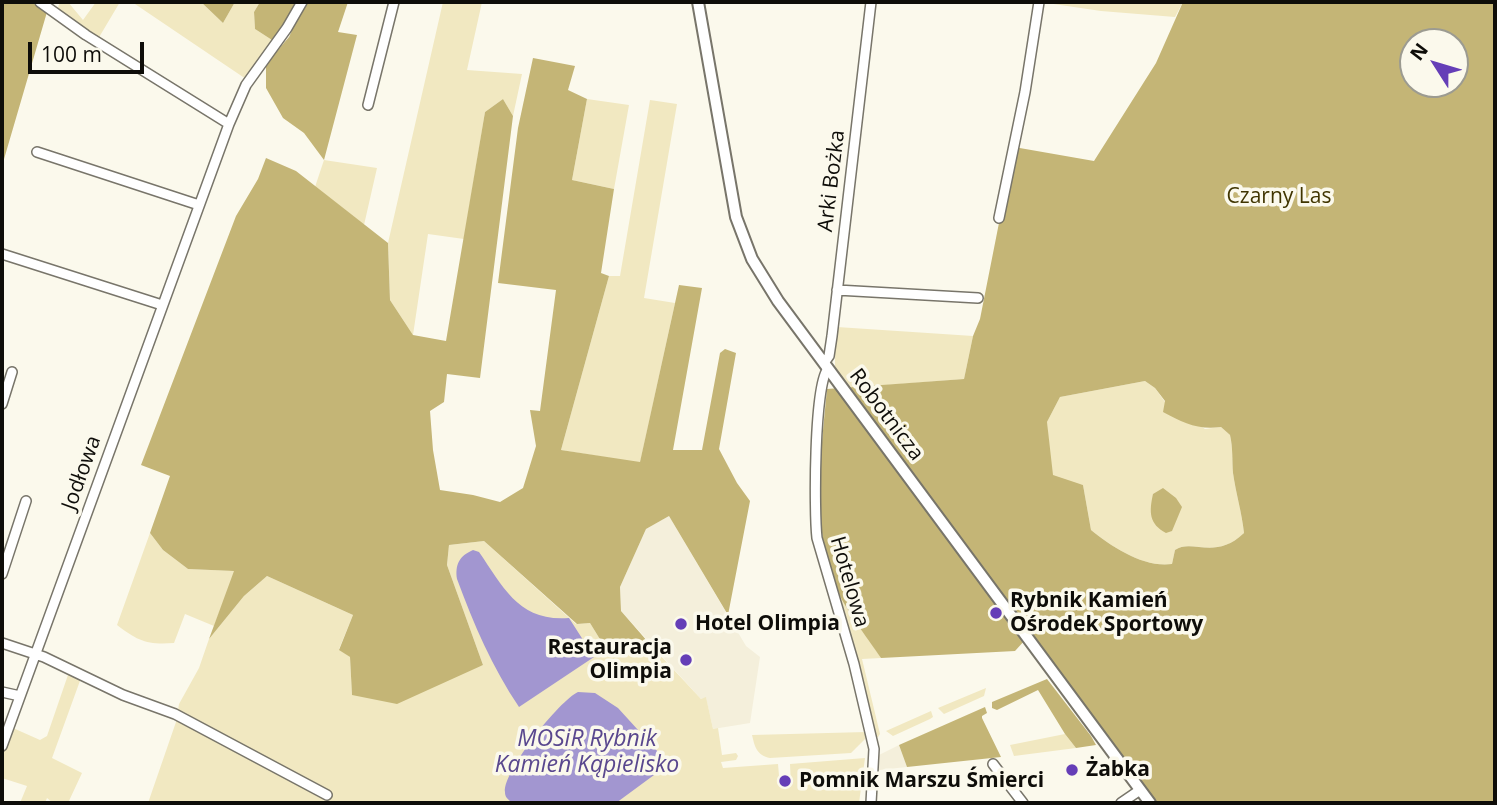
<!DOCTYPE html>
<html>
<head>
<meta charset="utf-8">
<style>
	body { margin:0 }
	#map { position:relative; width:1497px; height:805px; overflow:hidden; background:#fbf9ec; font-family:"Open Sans",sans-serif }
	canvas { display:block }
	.frame { position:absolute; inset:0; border:4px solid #0e0d09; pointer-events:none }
	.north { position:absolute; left:1399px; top:28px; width:70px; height:70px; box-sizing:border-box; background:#fbf9ec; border:2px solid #9c9b91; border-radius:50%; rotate:307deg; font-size:19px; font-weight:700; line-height:28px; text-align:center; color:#0e0d09 }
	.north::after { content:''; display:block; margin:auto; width:24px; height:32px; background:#653eb7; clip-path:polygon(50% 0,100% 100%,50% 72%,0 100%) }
	.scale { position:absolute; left:28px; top:42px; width:116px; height:32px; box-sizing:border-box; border:4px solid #0e0d09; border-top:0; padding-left:9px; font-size:21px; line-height:24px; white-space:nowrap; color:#0e0d09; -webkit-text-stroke:5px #fbf9ec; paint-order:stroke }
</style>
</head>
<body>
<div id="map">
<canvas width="1497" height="805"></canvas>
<div class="frame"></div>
<div class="north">N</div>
<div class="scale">100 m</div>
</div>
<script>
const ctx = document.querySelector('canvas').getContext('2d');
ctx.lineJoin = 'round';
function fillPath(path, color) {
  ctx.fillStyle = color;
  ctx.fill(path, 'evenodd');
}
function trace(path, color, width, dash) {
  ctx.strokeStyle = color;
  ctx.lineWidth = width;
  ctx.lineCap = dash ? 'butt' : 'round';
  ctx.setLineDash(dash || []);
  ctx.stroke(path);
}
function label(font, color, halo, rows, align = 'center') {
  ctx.font = font + ' "Open Sans",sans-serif';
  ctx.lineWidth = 7;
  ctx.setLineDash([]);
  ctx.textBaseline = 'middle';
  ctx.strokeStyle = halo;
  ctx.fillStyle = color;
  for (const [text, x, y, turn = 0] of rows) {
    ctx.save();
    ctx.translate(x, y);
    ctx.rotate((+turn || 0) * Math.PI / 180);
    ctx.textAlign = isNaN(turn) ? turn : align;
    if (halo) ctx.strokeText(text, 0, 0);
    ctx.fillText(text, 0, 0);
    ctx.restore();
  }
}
fillPath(new Path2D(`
	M669,516L746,646L760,657L750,723L713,729L706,698L701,699L621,611L620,587L646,529Z
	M899,745L907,767L879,770V755Z`), '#f4efdb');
fillPath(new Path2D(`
	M60,2H68L83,20L96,2H120L98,39L57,10Z
	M132,2H201L223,23L235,2H260L254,12L255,29L272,40L246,79Z
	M443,2H482L467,70L522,74L513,116L503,99L485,112L464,239L428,234L413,335L390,300L388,243Z
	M1040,2H1183L1175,17L1101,11Z
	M587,99L629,105L614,189L572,180Z
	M650,100L677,104L644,298L675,303L640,463L561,450L609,276H620Z
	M324,160L377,168L364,225L315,187Z
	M837,327L973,336L964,379L848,388L835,367V351L833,348Z
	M1145,381L1155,388L1165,402L1205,429L1221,427L1230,435C1233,448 1232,460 1233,473C1236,494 1242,513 1244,533C1215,561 1192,538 1175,550L1172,564C1144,568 1112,547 1091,530L1083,485L1049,477L1047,422L1060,397Z
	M150,533L163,550L188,569L235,571L214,626L185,614L174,643C147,645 138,641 117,625Z
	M484,541L576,624L590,623L606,649L648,642L701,699L706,697L713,729L718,728L722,755L736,753L738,756L736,760L721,762L723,768L778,764L780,787L791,786L790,764L865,758L859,803H148L176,722L179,704L199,668L209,639L244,596L267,576L353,615L339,649L350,657L352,695L483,665L447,565L449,545Z
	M836,588L881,658L862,659L880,734L878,737H874Z
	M69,672L81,678L52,758L82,773L68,803H53L47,798L45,803H20L27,786L2,778V756L13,728L40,740L47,736Z
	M986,688L984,696L944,714L938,708Z
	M931,711L933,717L930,719L893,736L886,731Z
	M866,732L865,739L851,753L770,758C757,755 755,748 752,735Z
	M1065,734L1076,748L1014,756L1010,745Z`), '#f1e8c1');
fillPath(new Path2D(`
	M2,2H31L47,12L2,166Z
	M201,2H235L223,23Z
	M260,2H297L286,23L272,40L255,29L254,12Z
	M305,2H348L338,32L357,35L324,160L304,133L283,118L266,88V64L289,37Z
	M1183,2H1495V803H1154L1025,640L1015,651L881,658C867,637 844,608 835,585C811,525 821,453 827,389L964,379L973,336L980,319L1014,147L1094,161L1156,63ZM1413,42H1455V84H1413ZM1145,381L1155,388L1165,401L1163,412C1183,423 1198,430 1221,427L1230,435C1233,448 1232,460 1233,473C1236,494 1242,513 1244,533C1215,561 1192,538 1175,550L1172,564C1144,568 1112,547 1091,530L1083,485L1053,475L1047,422L1060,397Z
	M533,58L575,66L568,90L587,99L572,180L614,189L601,273L609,276L561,450L640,462L679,285L702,288L673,450H702L720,353L725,349L736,353L719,449L737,483L750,501L728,615L669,516L646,529L620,587L621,611L648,642L606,649L590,623L577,624L484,541L449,545L447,565L483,665L397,704L352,695L350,657L339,650L353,615L267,576L244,596L209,639L234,571L188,569L163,550L150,533L170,476L141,465L236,216L258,179L266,158L296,171L388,243L390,300L413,335L446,341L485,112L503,99L513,116L480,378L447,374L444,402L430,411L433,450L440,490L473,495L500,502L523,488L536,446L530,410L540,411L556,290L498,283L518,128Z
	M1163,488L1176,498L1182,507L1172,531L1166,533C1149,524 1149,512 1153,494Z
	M1047,679L1091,736L1096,745L1076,748L1065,734L1038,690L997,710L992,708V702Z
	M985,707L987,713L982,716V718L1001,757L907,767L899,745Z`), '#c4b576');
fillPath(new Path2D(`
	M473,550L479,552C504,588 519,622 569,618L594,657L519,707C492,667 474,625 457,579C455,565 459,556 473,550Z
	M578,692L595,693L618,708L669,764L616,803H507L510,801C507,798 505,797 505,792C503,771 560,700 578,692Z`), '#a296d0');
const minor = new Path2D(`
	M40,2L86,35L229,124
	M368,105L394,2
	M37,152L199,205
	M999,218L1025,92L1039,2
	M2,254L162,305
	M837,290L978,298
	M824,363L829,356L832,336L871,2
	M828,369C814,383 814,513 817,538L854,664L874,749L871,803
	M2,404L12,372
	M2,574L26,501
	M2,643L44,657L123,695L175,714L327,795
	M2,692L20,696
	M2,746L229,124L246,85L287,28L302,2
	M993,764L1023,803
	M1121,803L1140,790`);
const tertiary = new Path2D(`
	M698,2L736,217L752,259L778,301L1150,803`);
trace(minor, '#78756a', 12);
trace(tertiary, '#78756a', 14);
trace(minor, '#fff', 9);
trace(tertiary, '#fff', 10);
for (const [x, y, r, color] of [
	[996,613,7,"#653eb7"],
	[681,624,7,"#653eb7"],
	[686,660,7,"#653eb7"],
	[1072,770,7,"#653eb7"],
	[785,781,7,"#653eb7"]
]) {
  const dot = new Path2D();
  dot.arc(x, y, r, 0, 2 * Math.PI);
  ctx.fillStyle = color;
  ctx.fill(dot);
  trace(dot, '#fbf9ec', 2.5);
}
label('21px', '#0e0d09', '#fbf9ec', [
	["Arki Bożka",832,181,-83],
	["Robotnicza",886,415,53],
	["Jodłowa",82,473,-70],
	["Hotelowa",849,582,74]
]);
label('21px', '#403500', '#fbf9ec', [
	["Czarny Las",1279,197]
]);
label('bold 21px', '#0e0d09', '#fbf9ec', [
	["Rybnik Kamień",1010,601],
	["Ośrodek Sportowy",1010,625],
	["Hotel Olimpia",695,624],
	["Restauracja",672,648,"right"],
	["Olimpia",672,672,"right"],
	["Żabka",1086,770],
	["Pomnik Marszu Śmierci",799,781]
], 'left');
label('italic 23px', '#59478e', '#fbf9ec', [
	["MOSiR Rybnik",587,739],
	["Kamień Kąpielisko",587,765]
]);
</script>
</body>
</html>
